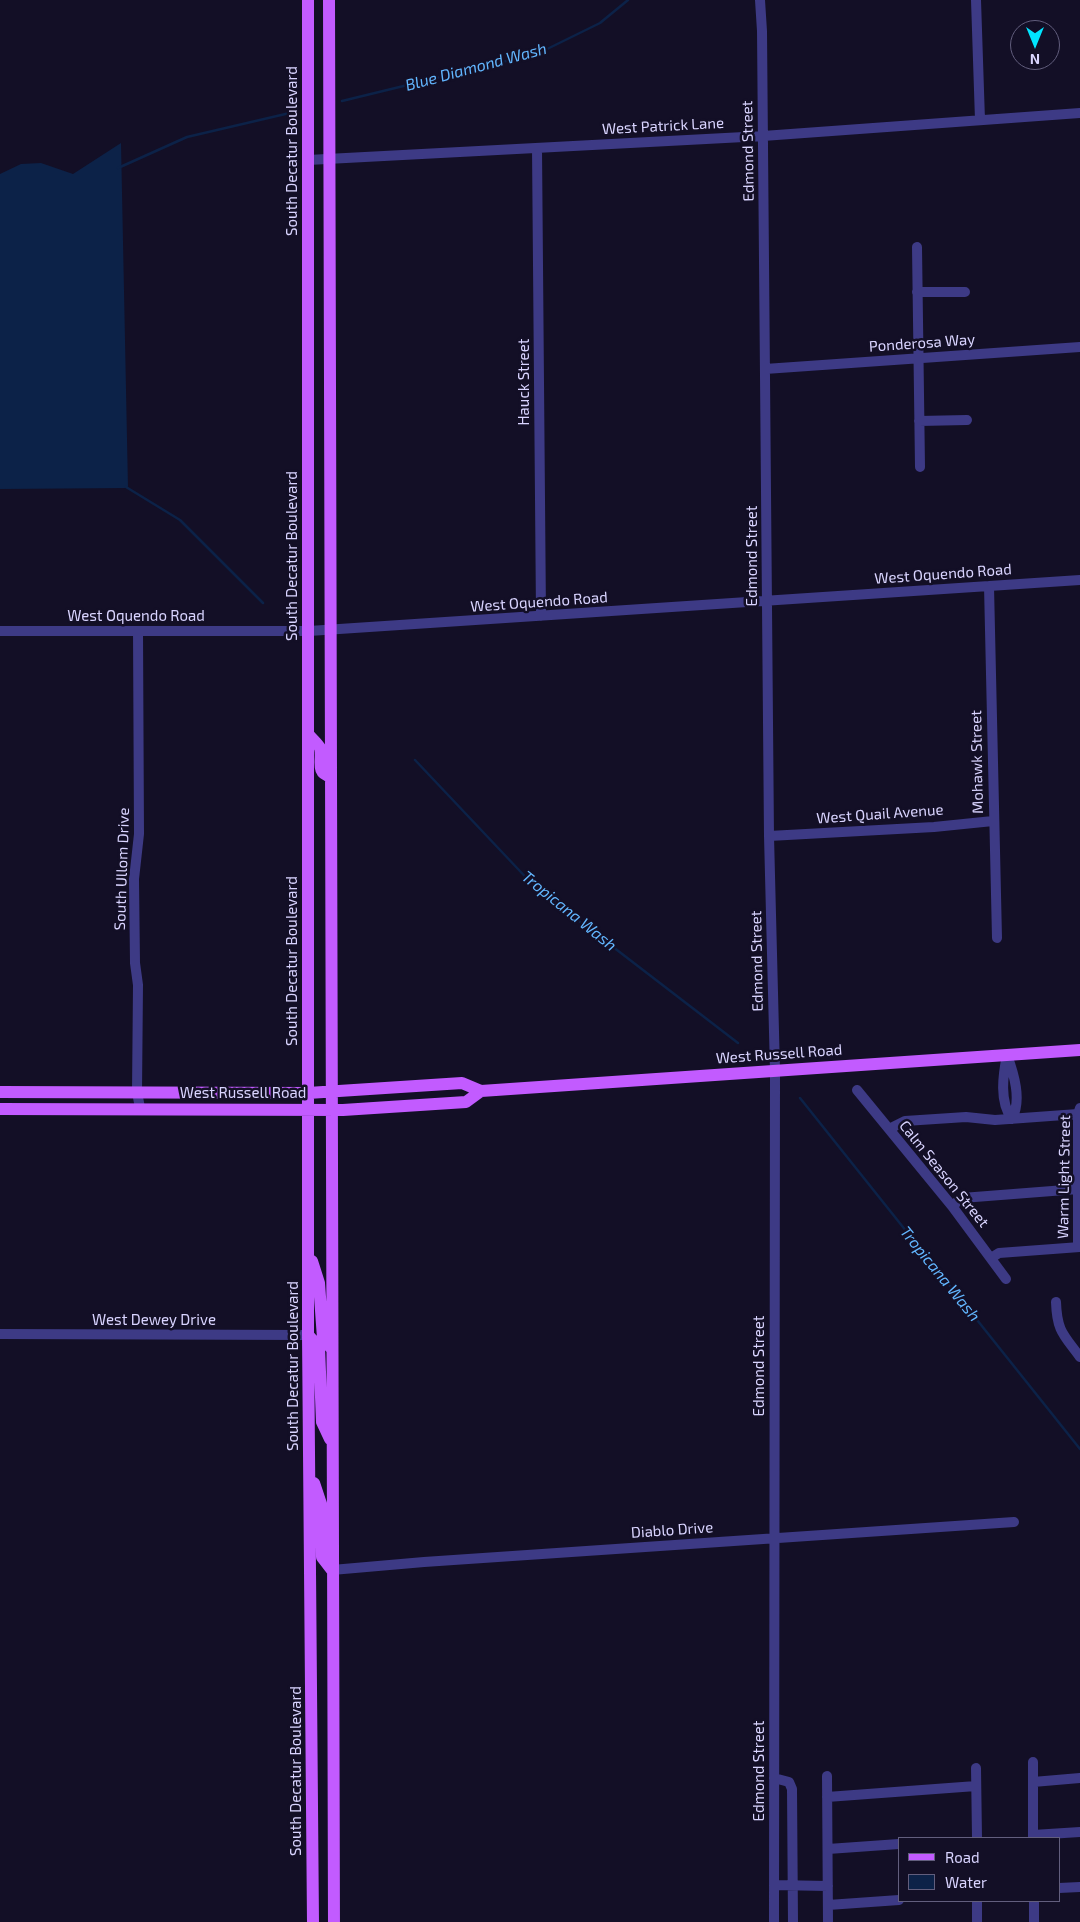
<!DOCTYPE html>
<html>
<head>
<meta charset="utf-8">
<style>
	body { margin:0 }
	#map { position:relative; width:1080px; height:1922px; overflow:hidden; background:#130f26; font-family:"Exo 2",sans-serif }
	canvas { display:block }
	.legend { position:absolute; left:898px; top:1837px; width:162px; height:65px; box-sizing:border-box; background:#130f26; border:1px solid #625e7d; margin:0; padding:6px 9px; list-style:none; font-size:15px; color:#d9d4ff }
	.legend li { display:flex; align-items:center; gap:10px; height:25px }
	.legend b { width:25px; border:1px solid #625e7d }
	.north { position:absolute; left:1010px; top:20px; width:50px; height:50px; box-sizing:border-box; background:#130f26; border:1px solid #625e7d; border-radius:50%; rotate:180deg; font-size:14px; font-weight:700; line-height:20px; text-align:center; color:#d9d4ff }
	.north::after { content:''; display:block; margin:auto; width:18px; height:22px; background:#00e5ff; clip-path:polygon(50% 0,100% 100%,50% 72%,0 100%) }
</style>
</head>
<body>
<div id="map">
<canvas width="1080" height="1922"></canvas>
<ul class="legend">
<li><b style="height:6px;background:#c25bff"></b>Road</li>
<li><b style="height:14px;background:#0c2248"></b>Water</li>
</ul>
<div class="north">N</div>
</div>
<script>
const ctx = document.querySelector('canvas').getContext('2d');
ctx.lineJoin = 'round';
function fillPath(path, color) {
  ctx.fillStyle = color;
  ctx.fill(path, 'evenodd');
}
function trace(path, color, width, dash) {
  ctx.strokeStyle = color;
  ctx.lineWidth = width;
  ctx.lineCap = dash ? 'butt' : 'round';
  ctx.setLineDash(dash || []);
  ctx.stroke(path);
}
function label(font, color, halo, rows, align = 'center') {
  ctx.font = font + ' "Exo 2",sans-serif';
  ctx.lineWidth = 5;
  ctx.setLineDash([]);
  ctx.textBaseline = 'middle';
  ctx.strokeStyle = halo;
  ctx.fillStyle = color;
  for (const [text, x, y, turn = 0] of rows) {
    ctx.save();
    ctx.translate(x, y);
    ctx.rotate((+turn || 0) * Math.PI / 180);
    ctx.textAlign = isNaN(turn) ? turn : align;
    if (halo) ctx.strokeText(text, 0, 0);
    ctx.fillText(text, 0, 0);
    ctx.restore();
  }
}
fillPath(new Path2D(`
	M121,143L128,488L0,489V174L21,164L41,163L73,174Z`), '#0c2248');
trace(new Path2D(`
	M342,101L539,53L600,23L628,0
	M118,168L187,137L294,112
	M126,487L180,520L263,603
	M415,760L535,887L738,1043
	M800,1098L1080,1449`), '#0c2248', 2.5);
trace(new Path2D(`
	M760,0L762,31L769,836L775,1071L774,1922
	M976,0L980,120
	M537,148L541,616
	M308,160L763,136L1080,113
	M917,247L920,467
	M917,292H965
	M765,369L1080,347
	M919,421L967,420
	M989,586L997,938
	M0,631H309L1080,580
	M138,631L139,834L134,879L135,963L138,985L137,1092L140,1108
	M769,836L934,827L993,821
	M1007,1055C1014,1074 1022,1100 1012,1119C999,1102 1003,1075 1007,1055Z
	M857,1090L952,1206L1006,1279
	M889,1129L905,1121L966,1117L995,1120L1078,1114
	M952,1206L962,1198L1078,1189
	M1078,1247V1114L1080,1108
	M991,1258L999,1253L1080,1247
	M1056,1302C1057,1332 1064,1335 1080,1357
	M0,1334L308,1335
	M332,1570L424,1562L1014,1522
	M1033,1762V1838
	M976,1768L977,1838
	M827,1776L828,1922
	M774,1778L789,1782L792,1789L793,1922
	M1033,1782L1080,1778
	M827,1797L976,1786
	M1033,1835L1080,1832
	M828,1849L899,1844
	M774,1885L828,1886
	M1059,1888L1080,1887
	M977,1901V1922
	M1034,1901V1922
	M828,1905L899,1900`), '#3d3a85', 10);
trace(new Path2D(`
	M308,0V1335L313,1922
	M329,0L334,1922
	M309,735C312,739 318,744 320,748C323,759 315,773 330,776
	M0,1092L308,1093L462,1083L481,1091L1080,1050
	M0,1109L343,1110L466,1102L481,1091
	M312,1261L319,1283L323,1338L331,1348
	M308,1335L319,1347L322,1422L330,1439
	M314,1483L321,1504L322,1557L332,1570`), '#c25bff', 12);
label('15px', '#d9d4ff', '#130f26', [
	["West Patrick Lane",663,126,-3],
	["South Decatur Boulevard",292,151,-90],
	["Edmond Street",748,151,-91],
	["Ponderosa Way",922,343,-4],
	["Hauck Street",524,382,-90],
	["South Decatur Boulevard",292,556,-90],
	["Edmond Street",752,556,-90],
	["West Oquendo Road",943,574,-4],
	["West Oquendo Road",539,602,-4],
	["West Oquendo Road",136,616],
	["Mohawk Street",977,762,-91],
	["West Quail Avenue",880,814,-4],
	["South Ullom Drive",122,869,-88],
	["South Decatur Boulevard",292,961,-90],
	["Edmond Street",757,961,-91],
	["West Russell Road",779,1054,-4],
	["West Russell Road",243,1093],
	["Calm Season Street",944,1174,51],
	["Warm Light Street",1064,1177,-89],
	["West Dewey Drive",154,1320],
	["South Decatur Boulevard",293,1366,-90],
	["Edmond Street",759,1366,-90],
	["Diablo Drive",672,1530,-4],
	["South Decatur Boulevard",296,1771,-90],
	["Edmond Street",759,1771,-90]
]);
label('italic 16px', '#62b6ff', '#130f26', [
	["Blue Diamond Wash",476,67,-15],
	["Tropicana Wash",569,911,39],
	["Tropicana Wash",940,1274,51]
]);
</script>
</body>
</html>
